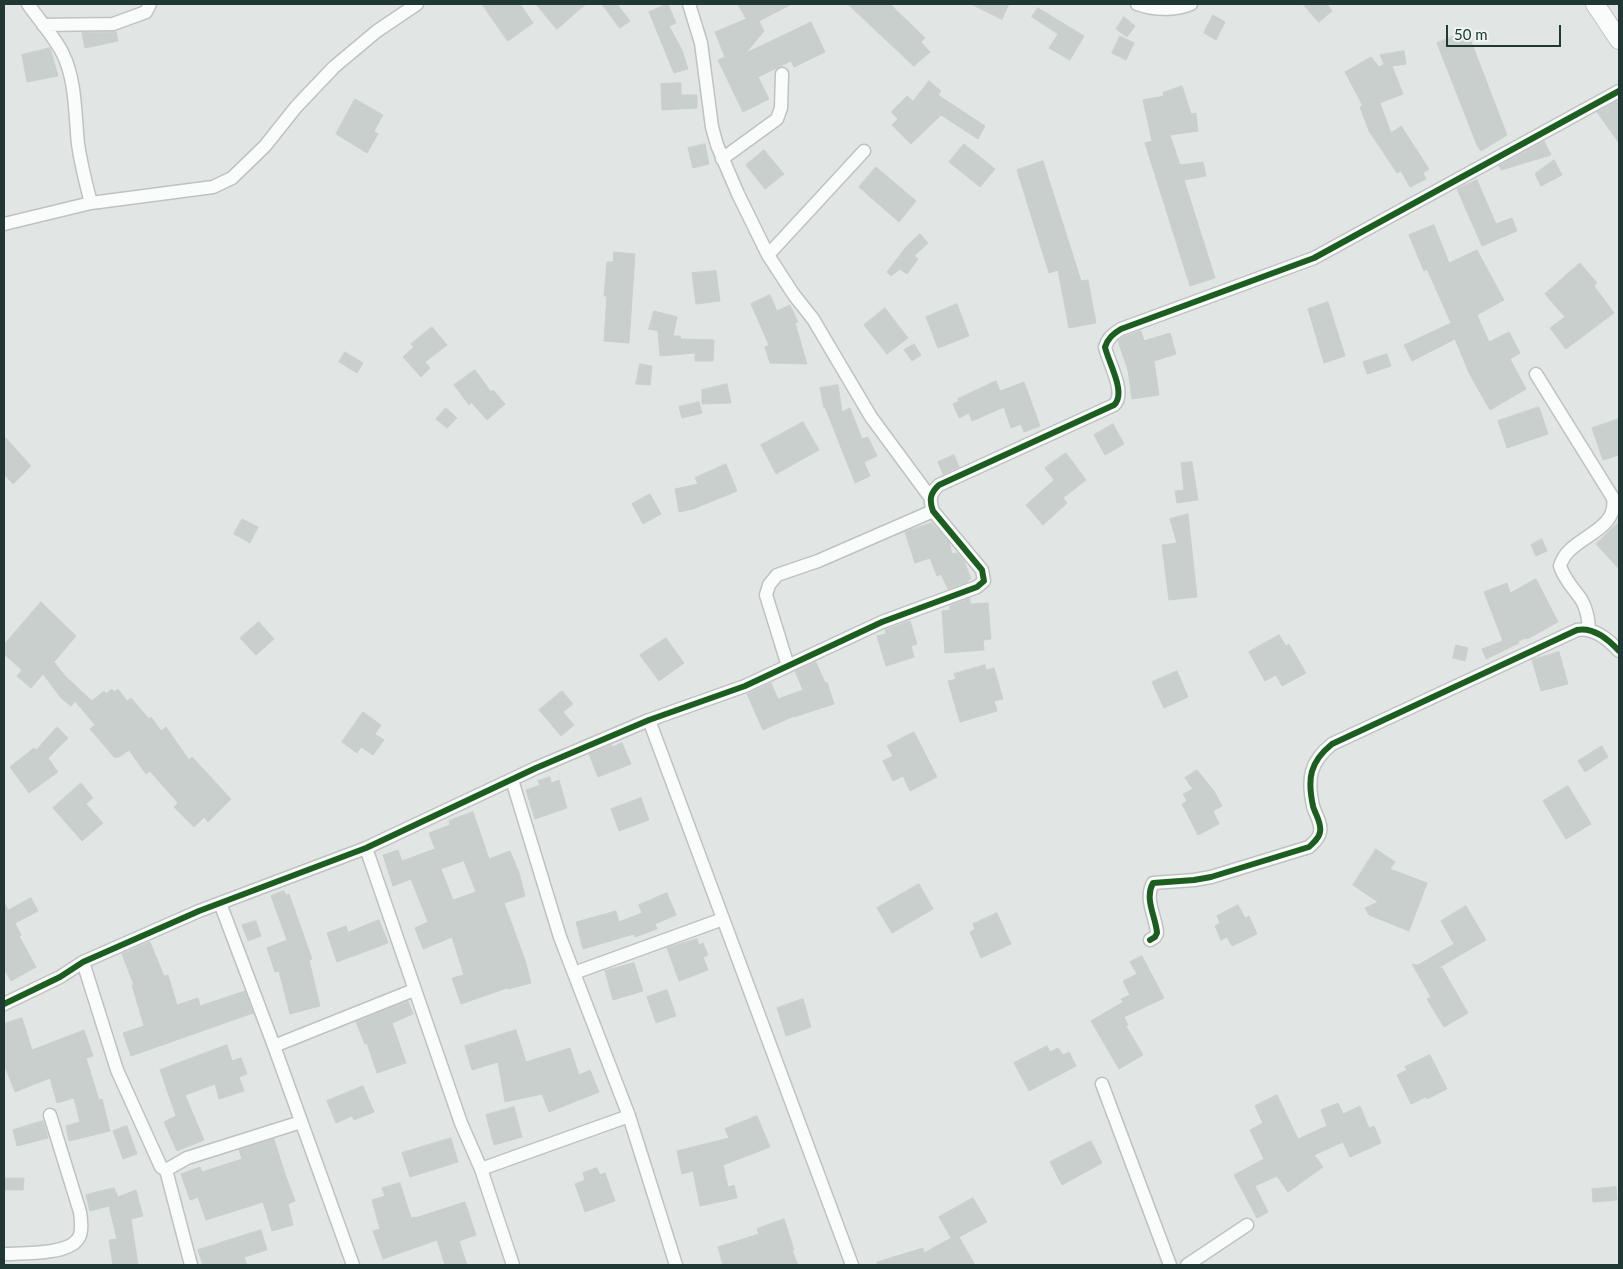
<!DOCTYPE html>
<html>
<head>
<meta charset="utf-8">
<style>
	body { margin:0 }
	#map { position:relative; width:1623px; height:1269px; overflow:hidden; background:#e1e6e4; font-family:Lato,sans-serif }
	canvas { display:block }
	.frame { position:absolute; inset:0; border:5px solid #203833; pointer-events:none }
	.scale { position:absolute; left:1446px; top:25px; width:115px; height:22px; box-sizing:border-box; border:2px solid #203833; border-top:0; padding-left:6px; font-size:15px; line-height:18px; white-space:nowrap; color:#203833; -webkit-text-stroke:4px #eef6f3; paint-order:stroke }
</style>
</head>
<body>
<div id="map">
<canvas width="1623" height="1269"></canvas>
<div class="frame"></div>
<div class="scale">50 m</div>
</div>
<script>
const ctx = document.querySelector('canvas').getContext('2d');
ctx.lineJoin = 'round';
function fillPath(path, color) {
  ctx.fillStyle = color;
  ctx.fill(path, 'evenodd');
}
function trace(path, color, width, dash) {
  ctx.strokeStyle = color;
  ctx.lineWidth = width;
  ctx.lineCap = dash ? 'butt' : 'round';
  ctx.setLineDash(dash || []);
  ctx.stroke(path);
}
const building = new Path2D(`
	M482,4H520L533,23L508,41Z
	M536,4H586L557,29Z
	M602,4H617L630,21L620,28Z
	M668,4L676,23L669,26L682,50L688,69L674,73L649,12Z
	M738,4H792L759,21L764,31L746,53L811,22L825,52L794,67L791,61L758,77L769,99L743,112L718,60L725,57L715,32L746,19Z
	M848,4H890L925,38L921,42L930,52L914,66Z
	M971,4H1009L1002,19Z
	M1303,4H1327L1332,11L1319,22Z
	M1038,8L1084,36L1070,60L1049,48L1058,34L1032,17Z
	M1213,15L1225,22L1216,40L1204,33Z
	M1124,17L1135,26L1127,37L1116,29Z
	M1467,31L1507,135L1481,151L1477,145L1437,43Z
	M116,32L118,41L85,48L82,33Z
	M1120,36L1134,43L1126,60L1112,53Z
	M50,48L58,76L27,82L22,55Z
	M1404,51L1406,64L1392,66L1403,94L1380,103L1391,133L1401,126L1429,169L1423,173L1426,179L1410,187L1401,171L1397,173L1369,131L1360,107L1363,106L1345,72L1371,57L1379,67L1384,64L1380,55Z
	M929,81L941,91L938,95L985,126L978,139L941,115L911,144L892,125L898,119L891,112L907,96L913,101Z
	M681,83V95H697V108L662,110L661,84Z
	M1182,86L1191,114L1196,113L1198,131L1170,135L1180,165L1203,162L1206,176L1184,180L1215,278L1190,286L1145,143L1152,141L1143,100L1164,96L1163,93Z
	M355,99L383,115L374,131L378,134L367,153L336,134Z
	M1619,100V143L1597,112Z
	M1544,141L1551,155L1501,170L1499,166Z
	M705,144L709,164L693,168L688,148Z
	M964,144L995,169L980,187L949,162Z
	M764,150L784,174L765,189L746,165Z
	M1554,160L1562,175L1541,186L1535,174Z
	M1043,161L1081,281L1088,280L1096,323L1069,328L1058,270L1049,273L1017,170Z
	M876,167L916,201L899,222L859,187Z
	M1477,180L1496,224L1512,218L1517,231L1482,246L1457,189Z
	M1434,225L1449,263L1477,250L1504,300L1477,315L1489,342L1509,332L1520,353L1510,359L1526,389L1490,410L1470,375L1455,339L1412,361L1404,345L1451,323L1427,269L1424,271L1409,235Z
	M920,234L928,243L914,256L918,259L907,274L900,269L891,276L887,272L906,247Z
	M614,252L635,254L629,343L604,341L607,296H604L607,262H613Z
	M1580,263L1597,283L1594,286L1614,313L1566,349L1550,328L1565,317L1545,294Z
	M716,271L720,301L696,304L692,273Z
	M770,295L777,311L790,305L798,322L795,323L807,364L770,363L765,347L769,345L751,304Z
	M1328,302L1345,356L1324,363L1308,309Z
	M957,304L969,336L938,348L926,317Z
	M885,308L908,338L887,354L864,325Z
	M654,311L677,317L673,336H680L681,339L714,340L713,361H695V353L660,356L658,331L649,329Z
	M432,327L447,345L425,362L430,368L421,377L403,357L414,347L411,344Z
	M1141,331L1144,341L1170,333L1176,354L1154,361L1159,395L1132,399L1128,370L1118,341L1123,337Z
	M914,344L921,355L912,361L904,350Z
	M345,352L363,363L357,373L339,362Z
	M1387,354L1391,366L1367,374L1363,362Z
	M640,364L652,366L650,385L636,384Z
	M475,370L491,392L493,390L505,404L487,420L471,402L469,405L454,385Z
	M996,381L1000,391L1024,382L1040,426L1024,432L1021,424L1011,428L1004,407L972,421L969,413L959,418L953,404L959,401L958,399Z
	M727,384L731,403L702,404V390Z
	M838,385L842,412L850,408L862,439L868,437L877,456L864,462L870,476L855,483L825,407L824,408L820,388Z
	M699,402L702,413L682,418L679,407Z
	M1539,407L1548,434L1507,448L1498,421Z
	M446,408L457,418L447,428L436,419Z
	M1619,419V455L1603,460L1592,428Z
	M803,422L819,450L776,474L761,445Z
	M1113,424L1124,444L1105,455L1094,435Z
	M4,436L31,466L13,484L4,474Z
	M1066,453L1086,480L1063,498L1067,503L1043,525L1026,505L1054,480L1045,468Z
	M954,455L959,467L943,474L938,462Z
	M1192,462L1198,500L1177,503L1175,491L1184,490L1181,463Z
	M726,464L737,491L693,509L679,512L675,489L698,484L695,478Z
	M650,494L661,514L643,524L632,504Z
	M1188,514L1197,597L1169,600L1162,545L1177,543L1170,519Z
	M242,519L258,527L250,543L234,534Z
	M1619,522V569L1596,544Z
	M932,523L949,542L952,554L957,553L964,561L971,579L968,580V582L948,589L941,574L937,576L930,558L915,563L905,532Z
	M1542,539L1547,551L1536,556L1531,545Z
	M1536,579L1558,622L1527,639L1526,638L1518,641L1519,643L1486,659L1482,649L1503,641L1484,592L1507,583L1510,593Z
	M970,598V604L988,603L991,639L983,640L984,650L945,653L942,611L950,610V606Z
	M41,602L76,636L54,662L65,676L92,701L104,691L106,694L112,689L114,692L118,689L127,701L131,698L149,719L151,717L161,731L166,727L189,760L192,757L231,799L208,822L204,817L194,827L174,807L178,803L150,771L146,774L129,750L119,757H114L90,729L95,725L75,701L71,706L61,698L43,674L31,688L17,676L22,670L4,654V645Z
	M910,621L917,644L911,646L914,657L886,666L877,636L886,634L885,630Z
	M259,622L274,639L256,655L240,638Z
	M1279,635L1286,646L1289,644L1306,673L1282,686L1276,675L1265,681L1249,652Z
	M666,638L684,663L659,681L640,655Z
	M1456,645L1468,648L1465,661L1453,658Z
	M1559,652L1568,684L1541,691L1532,660Z
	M816,662L825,683L827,682L834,704L794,717V716L763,730L747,694L771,683L778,699L803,690L795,671Z
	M985,665L986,670L994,668L1003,699L994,701L997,711L960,722L948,681L956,679L954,674Z
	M1177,671L1188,697L1164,708L1152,682Z
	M562,691L573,704L563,712L574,725L561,736L539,710Z
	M363,712L381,725L375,734L384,740L373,755L361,747L357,753L342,742Z
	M57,727L68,738L48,758L58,772L29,793L10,767L34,748L36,750Z
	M914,732L937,777L910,791L903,776L893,781L883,761L893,756L887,746Z
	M622,743L631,764L598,777L589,754L612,745V747Z
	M1602,746L1608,757L1585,772L1578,761Z
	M1197,770L1214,791L1222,806L1213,811L1219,824L1198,835L1182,804L1187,801L1183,794L1193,789L1185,778Z
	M550,777L551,783L559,780L567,808L535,819L526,790L540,785L538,781Z
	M81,783L93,798L86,804L103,823L82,841L53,808Z
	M1568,786L1591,824L1566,839L1543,801Z
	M641,798L649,820L619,831L611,809Z
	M473,812L489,859L510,851L519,873L525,896L504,903L525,960L531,983L508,989L507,988L461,1004L452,978L464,975L452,937L423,949L415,928L428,922L411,879L393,886L383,855L398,850L402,861L435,849L429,833L450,825L449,821ZM464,861L476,892L453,900L441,869Z
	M1376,849L1395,862L1390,869L1427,883L1409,931L1369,915L1365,908L1378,902L1353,885Z
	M919,884L933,909L892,933L877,908Z
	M284,891L286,895L289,894L312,959L309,960L320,1006L290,1014L279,971L275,972L267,948L287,940L271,896Z
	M667,893L676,915L655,924L657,929L635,937L634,934L583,949L576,922L616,911L619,922L642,913L639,905Z
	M31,898L38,911L15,923L21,935L19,936L36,967L11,981L4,969V902L8,910Z
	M1238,905L1245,918L1249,916L1257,934L1232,946L1227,937L1221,940L1215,926L1220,923L1217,916Z
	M1466,906L1486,940L1438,968H1442L1468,1013L1444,1027L1427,999L1431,997L1412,964L1418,965L1454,944L1441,921Z
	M997,913L1011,944L981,958L970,932L975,929L973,924Z
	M379,920L388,943L337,962L327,933L346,926L348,932Z
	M256,921L261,936L248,941L242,925Z
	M697,939L699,945L703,943L708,955L703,957L708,970L679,981L667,948Z
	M150,942L164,976L168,975L177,1005L198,998L200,1006L245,991L253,1013L131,1056L123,1033L144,1026L132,985H134L122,954Z
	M1142,956L1164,998L1124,1017L1128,1025L1126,1026L1143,1055L1119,1069L1091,1021L1123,1002L1121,999L1130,995L1123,981L1137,974L1130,962Z
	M634,963L643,991L613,1000L605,971Z
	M667,990L676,1016L656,1023L647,997Z
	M803,999L811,1027L786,1036L777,1008Z
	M408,1001L413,1014L392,1023L406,1063L377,1073L367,1043L365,1044L356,1022Z
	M22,1018L32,1050L84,1030L93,1056L86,1058L99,1100L102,1099L110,1131L69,1141L66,1126L80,1122L74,1098L57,1103L50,1078L15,1092L4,1064V1024Z
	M516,1030L526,1062L570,1048L579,1075L590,1070L599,1092L549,1112L542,1094L505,1102L498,1062L472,1070L465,1046Z
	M227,1045L232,1061L241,1058L247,1074L239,1077L244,1091L219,1099L215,1084L185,1095L204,1140L177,1151L164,1122L176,1116L160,1070Z
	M1047,1046L1050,1052L1058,1048L1063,1055L1069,1052L1076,1066L1029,1091L1014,1063Z
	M1430,1055L1447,1089L1427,1099L1426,1097L1411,1104L1397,1075L1407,1070L1405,1067Z
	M363,1086L374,1112L354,1120L352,1116L336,1123L327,1101Z
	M1277,1095L1298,1139L1327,1126L1321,1110L1338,1103L1343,1114L1360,1106L1369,1128L1374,1126L1381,1143L1350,1157L1343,1142L1314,1155L1323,1167L1288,1192L1277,1176L1255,1186L1268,1212L1257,1218L1234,1175L1264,1159L1250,1130L1263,1123L1255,1106Z
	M514,1107L522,1137L494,1145L486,1115Z
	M757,1116L770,1147L723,1165L728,1187L734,1185L737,1198L700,1206L693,1171L682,1174L677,1151L729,1138L725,1129Z
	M43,1121L48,1138L17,1146L13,1130Z
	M127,1126L137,1154L123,1159L113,1131Z
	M451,1138L458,1162L410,1177L402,1153Z
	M274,1139L284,1171L295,1201L288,1204L293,1225L272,1231L263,1202L206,1220L198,1197L190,1200L181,1174L200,1167L202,1172L242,1159L239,1150Z
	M1091,1141L1102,1163L1062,1185L1050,1162Z
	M597,1168L600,1175L605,1173L615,1201L585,1212L575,1184L585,1180L583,1173Z
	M4,1178H24L23,1190H4Z
	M400,1183L411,1218L415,1217V1218L465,1202L476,1235L459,1241L467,1265H445L437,1240L383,1259L373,1231L380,1229L372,1200L385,1196L382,1188Z
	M1616,1187L1617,1200L1593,1202L1592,1189Z
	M114,1188L118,1197L136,1190L143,1216L131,1219L138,1265H113L109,1240L117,1239L109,1206L90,1211L86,1195Z
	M973,1198L987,1222L959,1237L975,1265H877V1262L923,1248L924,1253L951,1238L939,1217Z
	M784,1219L794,1250H792L798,1265H723L718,1247L759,1234L757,1229Z
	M261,1230L267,1250L244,1257L247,1265H203L198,1250Z`);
fillPath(building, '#c9cfcd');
trace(building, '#cacfcd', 1);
const street = new Path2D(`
	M28,4C39,20 54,36 63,54C76,81 75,115 78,144C81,164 86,184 91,203L213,187L232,178L265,146L296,107L334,67L377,31L417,4
	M689,4L701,43L712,127L717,145L738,194L768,255L794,295L813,319L871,417L930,497
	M1137,4C1154,10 1174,11 1191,4
	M43,25L113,24L146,12L150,4
	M722,159L777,119L781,108L782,74
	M4,224L91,203
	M768,255L864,151
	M1536,374L1613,498C1619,533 1568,536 1560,566C1564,579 1573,588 1581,599C1587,609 1588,618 1589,629
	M788,666L766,595L769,585L777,575L818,561L933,511
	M649,720L852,1265
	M512,780L560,937L629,1116L676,1265
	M366,848L461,1123L481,1169L513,1265
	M220,903L274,1046L353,1265
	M1150,940L1155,937L1157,933C1156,917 1144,899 1153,883L1194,880L1211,877L1309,847C1313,843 1319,839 1320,832C1322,823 1315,814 1313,806C1307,778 1310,762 1332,744L1577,630C1594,627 1608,639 1619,651
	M83,962L117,1070L161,1167L166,1170L187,1158L301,1122
	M574,973L723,919
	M4,1004L60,977L83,962L199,911L366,848L536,768L649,720L745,686L882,622L977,587L984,581L982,570L933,511C929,500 930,493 939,485L1114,405C1127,393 1108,362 1105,347C1108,338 1113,334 1121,329L1314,258L1619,91
	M274,1046L414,990
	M1102,1084L1170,1265
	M481,1169L629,1116
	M166,1170L191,1265
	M4,1254C23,1253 67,1255 78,1239C83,1232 81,1220 80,1212L50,1115
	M1187,1265L1247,1225`);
const secondary = new Path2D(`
	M1595,4L1619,40`);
trace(street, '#bec3c1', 15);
trace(secondary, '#bdc4c2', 20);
trace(street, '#fafbfb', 12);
trace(secondary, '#fafbfb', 18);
trace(new Path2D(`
	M1150,940L1155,937L1157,933C1156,917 1144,899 1153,883L1194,880L1211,877L1309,847C1313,843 1319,839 1320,832C1322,823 1315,814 1313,806C1307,778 1310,762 1332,744L1577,630C1594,627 1608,639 1619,651
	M4,1004L60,977L83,962L199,911L366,848L536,768L649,720L745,686L882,622L977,587L984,581L982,570L933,511C929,500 930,493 939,485L1114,405C1127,393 1108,362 1105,347C1108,338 1113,334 1121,329L1314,258L1619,91`), '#1b5e20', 6);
</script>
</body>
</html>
